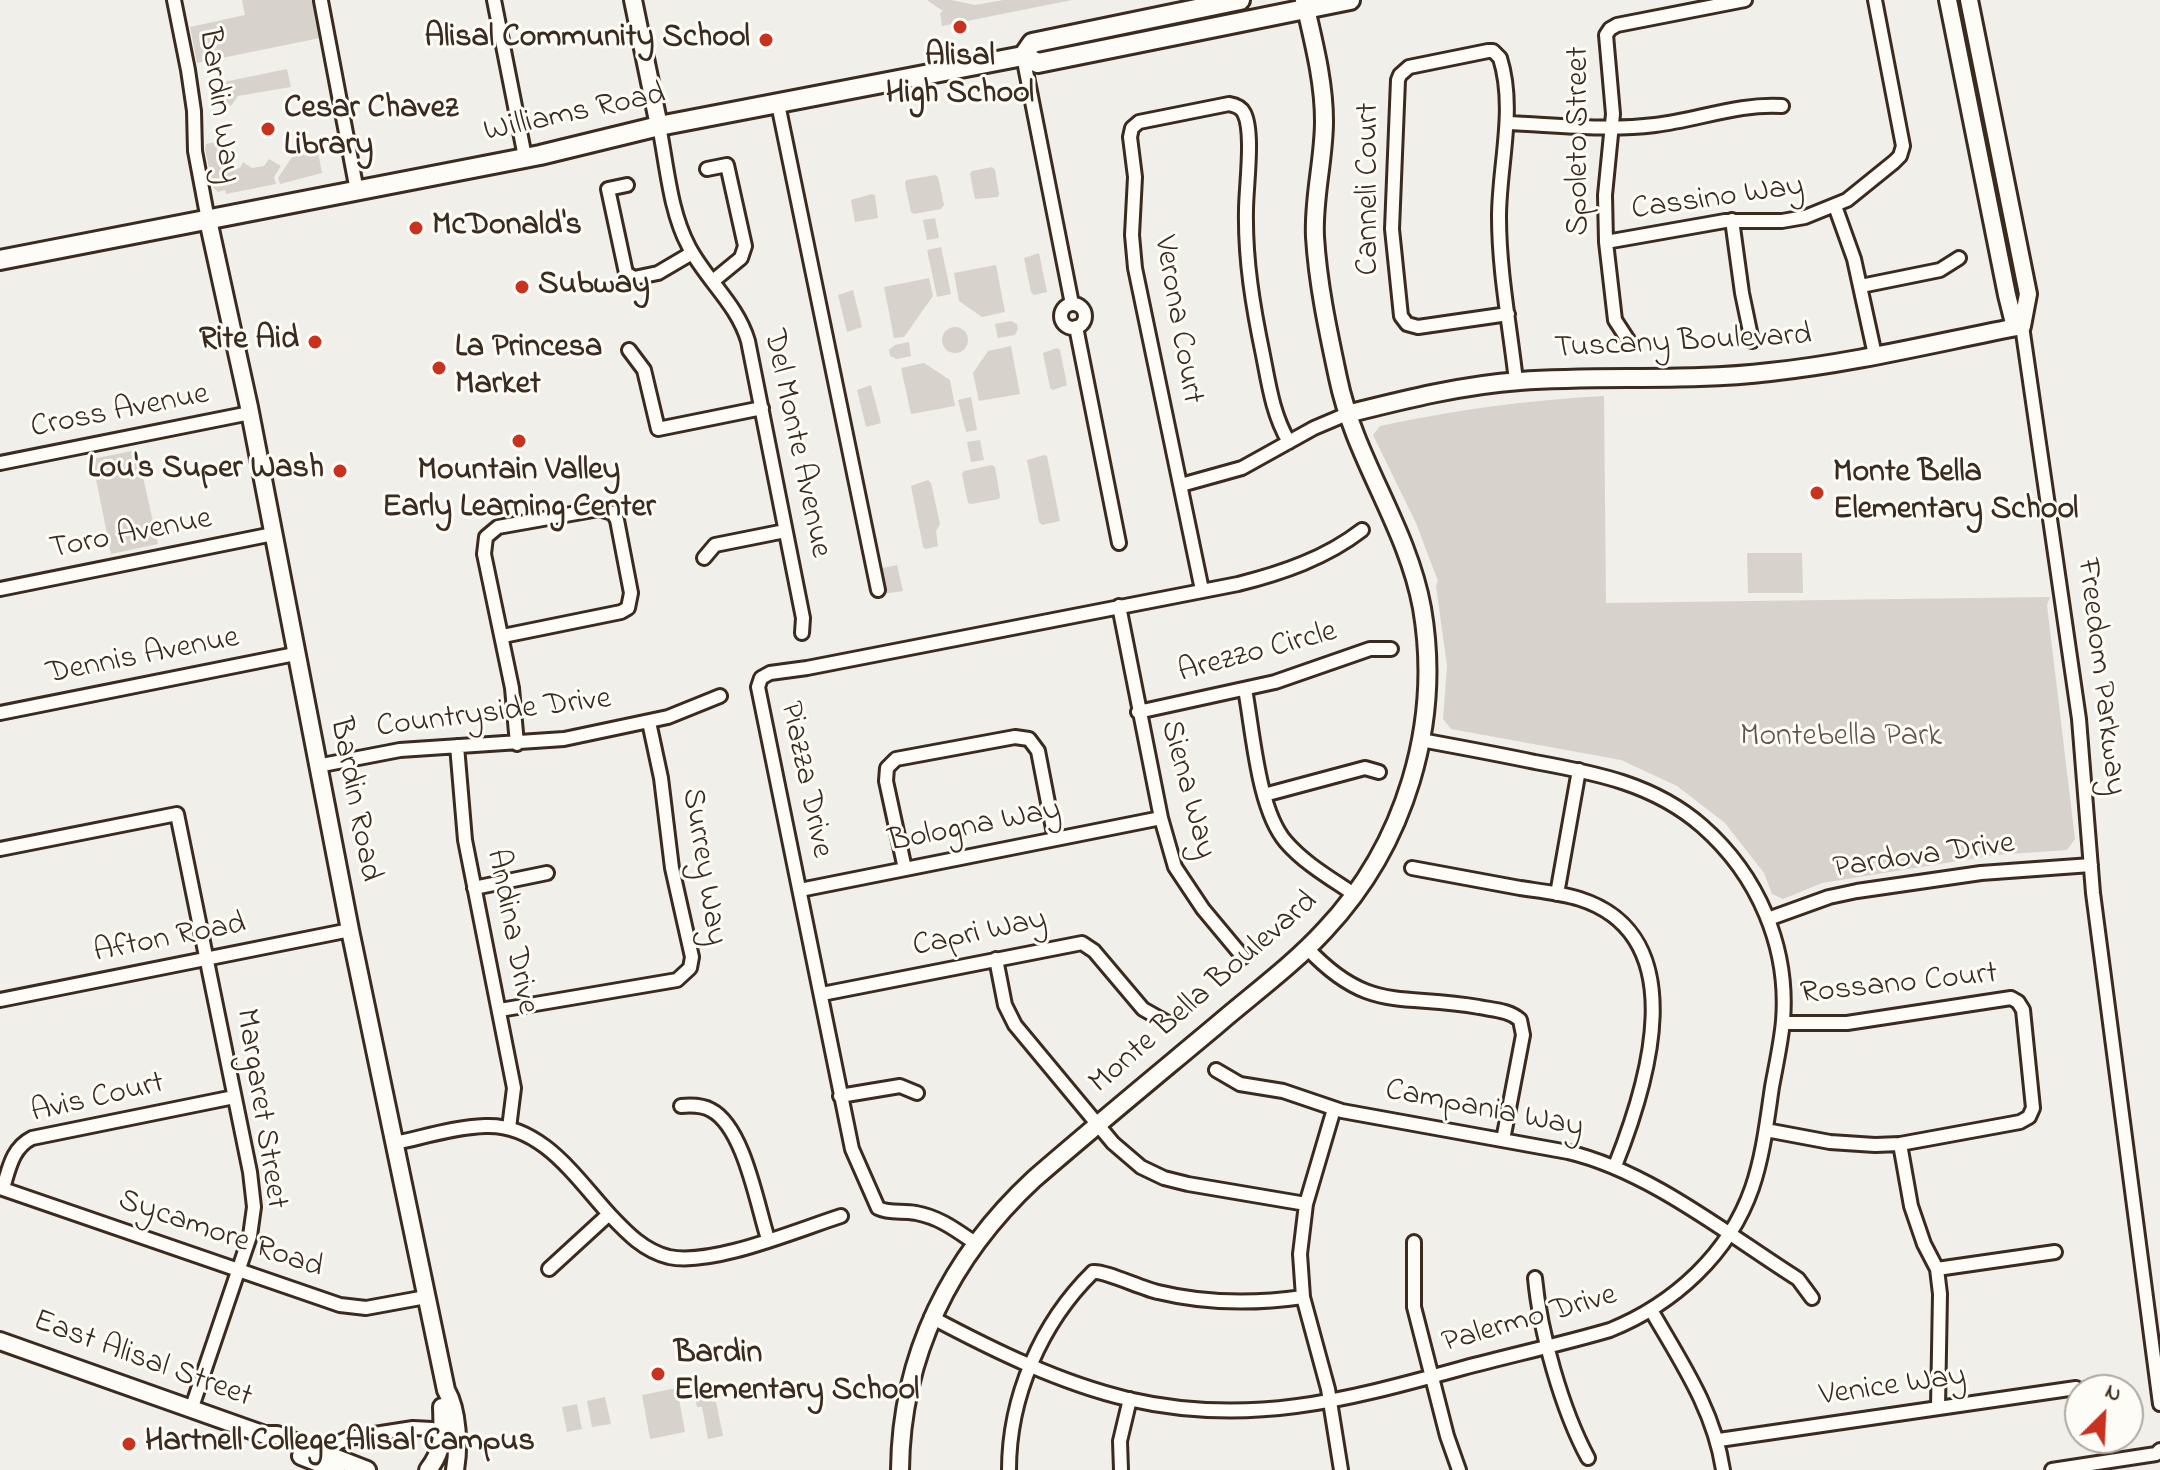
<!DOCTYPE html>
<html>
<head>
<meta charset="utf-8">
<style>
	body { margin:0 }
	#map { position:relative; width:2160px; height:1470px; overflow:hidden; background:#f1efea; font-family:"Indie Flower",sans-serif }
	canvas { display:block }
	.north { position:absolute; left:2064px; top:1374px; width:80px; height:80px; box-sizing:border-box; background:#fdfcf7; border:2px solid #afa8a0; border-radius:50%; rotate:24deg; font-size:22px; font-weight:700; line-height:32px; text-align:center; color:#3b2a1e }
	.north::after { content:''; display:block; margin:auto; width:28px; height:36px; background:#c8321e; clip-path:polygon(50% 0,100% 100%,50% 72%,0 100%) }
</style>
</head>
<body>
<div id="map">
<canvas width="2160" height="1470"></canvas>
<div class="north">N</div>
</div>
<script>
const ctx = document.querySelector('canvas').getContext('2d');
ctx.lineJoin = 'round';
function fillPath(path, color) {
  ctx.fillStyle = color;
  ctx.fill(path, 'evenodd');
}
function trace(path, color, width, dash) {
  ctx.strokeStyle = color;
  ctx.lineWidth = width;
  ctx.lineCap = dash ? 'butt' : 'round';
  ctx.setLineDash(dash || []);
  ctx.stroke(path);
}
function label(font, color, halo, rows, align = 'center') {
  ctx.font = font + ' "Indie Flower",sans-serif';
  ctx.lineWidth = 6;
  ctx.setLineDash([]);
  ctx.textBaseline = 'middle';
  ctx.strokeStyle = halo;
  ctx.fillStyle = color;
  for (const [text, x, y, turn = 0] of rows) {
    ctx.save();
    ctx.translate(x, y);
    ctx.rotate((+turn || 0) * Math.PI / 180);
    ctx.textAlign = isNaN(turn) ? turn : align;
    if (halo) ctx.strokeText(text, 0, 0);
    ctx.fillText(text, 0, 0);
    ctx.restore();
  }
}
fillPath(new Path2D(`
	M242,0H313L320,38L197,63L190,27L245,15Z
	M927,0H951L975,5L1003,0H1072L942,26L940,13L943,11Z
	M287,69L291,87L238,96L231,106L222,99L219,83Z
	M221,141L226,163L234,169L240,168L243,162L252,168L264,166L269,159L281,166L274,177L276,184L226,194L225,190L218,192L213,187L205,149L206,144Z
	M318,152L322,173L280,184L278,178L292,157Z
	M992,167L995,170L999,194L998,197L975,199L970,174L972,171Z
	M935,175L938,177L944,205L941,209L914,214L911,212L905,184L906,180Z
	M872,194L875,195L878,218L855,222L851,200Z
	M935,218L939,238L927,240L923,220Z
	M941,247L951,294L937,297L927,250Z
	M1039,253L1047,292L1034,295L1031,292L1024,258Z
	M996,265L1005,312L982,317L959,301L954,273Z
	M929,278L933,296L904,337L894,338L884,287Z
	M853,290L862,327L847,332L838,295Z
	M1011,321L1017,324L1018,329L1015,335L998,338L995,324Z
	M942 340a13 13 0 1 1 26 0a13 13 0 1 1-26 0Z
	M909,342L911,356L897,359L890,356L889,350L895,345Z
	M1011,346L1020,394L979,401L973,373L988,351Z
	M1057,348L1060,350L1067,385L1053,390L1050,388L1043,353Z
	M924,363L950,380L955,406L911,414L901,368Z
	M871,385L881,423L866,427L857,390Z
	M1604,396L1606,603L2050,597L2047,605L2075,839L2067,850L1995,855L1822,883L1783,899L1772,894L1764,873L1725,823L1677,786L1621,760L1451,729L1443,719L1447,666L1436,586L1438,581L1416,523L1373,435L1380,426C1454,410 1528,400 1604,396Z
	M971,397L977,430L966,432L958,400Z
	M980,440L984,460L971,462L967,442Z
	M137,450L158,544L111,554L92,459Z
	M1044,455L1047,456L1060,521L1042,525L1039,522L1027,460Z
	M992,465L995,467L1000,496L999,499L971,504L968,503L962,474L964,471Z
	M928,480L931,483L940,524L936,531L938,546L926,549L923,547L911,486Z
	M1747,553H1802L1803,593H1748Z
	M897,565L903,591L883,594L878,569Z
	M709,1383L712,1402H716L723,1436L708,1439L702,1407H697L693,1386Z
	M677,1388L685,1432L650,1439L642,1395Z
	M605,1397L611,1424L592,1427L587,1401Z
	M577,1404L582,1429L567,1432L562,1407Z`), '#d7d2cc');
const minor = new Path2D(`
	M174,0L188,70L194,111L195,151L208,220
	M494,0L525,157
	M321,1L357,191
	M1023,56L1072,304
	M778,104L878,590
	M1507,123C1556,125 1606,131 1655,125C1697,120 1740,103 1782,106
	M659,126C667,166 670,212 689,247C707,281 737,304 748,341L803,618L802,633
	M707,169L727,165L745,246L741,258L713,281
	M627,185L608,189L626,273L634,278L658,273L692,253
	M1835,206L1854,259L1875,355
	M1732,220L1742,293L1752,341
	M1606,242L1725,221H1782L1805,217L1847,200L1894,162L1900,156L1903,146L1875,0
	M1861,286L1940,270L1959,258
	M1061 316a12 12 0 1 1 24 0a12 12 0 1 1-24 0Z
	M1508,314L1418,327L1407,324L1401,316L1392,229L1398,80L1400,75L1409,67L1488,51H1493L1500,58C1516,109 1499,165 1499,217C1499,272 1510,327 1516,381
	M2022,326L2079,719L2093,893L2160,1404
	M1076,327L1119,543
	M1628,340L1615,320L1606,242L1605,195L1613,114L1606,35L1610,29L1617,25L1745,0
	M629,350L644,370L658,429L762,408
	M0,463L250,413
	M1181,485L1242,468L1314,428L1347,414
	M704,558L715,545L785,531
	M0,589L273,534
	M1202,590L1135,268L1132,235L1135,177L1130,137L1132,128L1139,122L1229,104C1235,105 1241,107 1244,113C1254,132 1246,187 1246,210C1245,260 1253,307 1263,355C1269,386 1273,415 1289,442
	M1119,606L1161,818L1175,867L1203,909L1243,957
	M503,636L621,612L628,608L631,593L617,520L613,513L599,509L498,527L486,537L484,554L512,688L517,744
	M1245,689C1253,732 1258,810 1286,842C1305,864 1332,879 1355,895
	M1138,712L1275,682L1370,649H1391
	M0,713L295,654
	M457,746L465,840L514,1088L509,1128
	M317,766L400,750L564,739L668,717L720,696
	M1264,795L1365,768L1379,772
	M0,849L177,814L250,1172L254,1207L250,1236L192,1407
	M1412,868C1448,875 1484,881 1520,888C1540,891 1561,893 1580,899C1695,936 1647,1086 1615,1166
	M905,869L886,781L887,768L896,759L1015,737L1029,739L1038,751L1055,839
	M474,888L547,873
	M800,890L1161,818
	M1557,894L1579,770
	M1768,919L1829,897L1857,891L1981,873L2091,865
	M1307,948C1369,1014 1401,993 1479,1007C1493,1010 1509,1010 1520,1020L1523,1035L1503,1140
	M996,959L1005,1005L1015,1025L1113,1143L1141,1167L1164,1178L1188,1184L1306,1204
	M822,994L1082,943L1094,951L1143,1009L1166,1022
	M0,1000L350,930
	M500,1010L677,980L690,968L692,957L672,868L661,778L649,722
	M1216,1070L1240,1084L1283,1091L1342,1111L1568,1152C1649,1171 1727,1234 1798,1279L1812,1298
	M840,1096L900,1086L917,1093
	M681,1106C692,1105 702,1105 711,1110C744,1127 757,1205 768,1239
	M1334,1109L1306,1204L1300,1254L1303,1297L1328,1389L1341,1470
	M1766,1130L1830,1142L1875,1145L1900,1144L2020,1122L2029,1117L2033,1108L2023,1010L2018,1002L2011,998L1847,1023H1783
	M395,1143C424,1137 455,1127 485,1126C541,1123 576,1178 610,1215C627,1233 644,1251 669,1257C713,1266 797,1230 841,1216
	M1900,1144L1911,1206L1924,1244L1937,1269L1940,1294L1938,1407
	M0,1188L340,1305L366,1308L426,1297
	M3,1188C9,1169 12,1148 32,1138L234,1097
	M1414,1242V1307L1447,1436L1459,1470
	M975,1243C956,1230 939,1217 916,1213C903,1210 890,1214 878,1208L852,1149L758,687L761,678L770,673L807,668L1238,584C1282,573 1326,558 1362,530
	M549,1269L609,1214
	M1937,1269L2055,1252
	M1535,1278C1540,1332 1562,1410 1588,1458
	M1651,1310C1681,1362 1714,1410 1723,1470
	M931,1317C993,1350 1060,1383 1128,1399C1249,1427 1346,1400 1463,1368C1512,1355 1562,1344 1610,1330C1674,1304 1729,1254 1752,1188C1763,1156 1767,1121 1772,1087C1776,1065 1781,1043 1783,1021C1789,947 1758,875 1702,826C1654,784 1596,773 1535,762C1497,754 1459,747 1421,740
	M1719,1440L2076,1388
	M319,1451L349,1438L413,1428L432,1429L443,1437
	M1009,1470C1009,1397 1041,1323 1093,1272C1103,1270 1143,1289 1158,1292C1207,1304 1254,1304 1303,1297
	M1121,1470L1120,1441L1130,1399
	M2052,1470L2156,1454L2160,1450`);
const tertiary = new Path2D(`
	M633,0L659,126
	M1948,0L2007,295L2013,319L2022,326
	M1969,0L2028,294L2022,326
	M208,220L249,407L350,930L446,1390C458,1411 459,1447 455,1470
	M1347,414C1403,400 1462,385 1520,381C1604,375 1687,382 1770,372C1855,363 1939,342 2022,326
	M0,1341L265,1435H277L367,1470
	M301,1456L336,1470
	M428,1470C444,1450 443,1432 442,1407
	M900,1470C901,1355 951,1256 1034,1179C1094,1127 1156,1076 1217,1025C1253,994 1293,965 1325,930C1405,845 1442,724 1422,608C1407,526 1355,460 1338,378C1328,331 1318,285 1315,237C1313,198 1324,160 1324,121C1324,80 1313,40 1304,0`);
const secondary = new Path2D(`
	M1023,56L1032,43L1240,0
	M0,260L540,155L659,126L1023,56L1038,63L1350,0`);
trace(minor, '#3b2a1e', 18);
trace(tertiary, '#3b2a1e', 22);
trace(secondary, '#3b2a1e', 24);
trace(minor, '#fdfcf7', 12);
trace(tertiary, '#fdfcf7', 16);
trace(secondary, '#fdfcf7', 18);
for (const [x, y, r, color] of [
	[960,27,8,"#c8321e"],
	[766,40,8,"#c8321e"],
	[268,129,8,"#c8321e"],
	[416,228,8,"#c8321e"],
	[522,287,8,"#c8321e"],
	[315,342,8,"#c8321e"],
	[439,368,8,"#c8321e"],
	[519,441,8,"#c8321e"],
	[340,471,8,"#c8321e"],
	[1817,493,8,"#c8321e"],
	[658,1374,8,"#c8321e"],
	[129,1444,8,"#c8321e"]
]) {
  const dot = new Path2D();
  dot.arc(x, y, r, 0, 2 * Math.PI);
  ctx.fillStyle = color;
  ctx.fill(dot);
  trace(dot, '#fdfcf7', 3);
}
label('bold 32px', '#3b2a1e', '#fdfcf7', [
	["Alisal Community School",750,40,"right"],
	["Alisal",960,59,"center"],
	["High School",960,96,"center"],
	["Cesar Chavez",284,111],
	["Library",284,148],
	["McDonald's",432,228],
	["Subway",538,287],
	["Rite Aid",299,342,"right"],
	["La Princesa",455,350],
	["Market",455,387],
	["Lou's Super Wash",324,471,"right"],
	["Mountain Valley",519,473,"center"],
	["Early Learning Center",519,510,"center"],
	["Monte Bella",1833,475],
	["Elementary School",1833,512],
	["Bardin",674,1356],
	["Elementary School",674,1393],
	["Hartnell College Alisal Campus",145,1444]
], 'left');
label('32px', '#3b2a1e', '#fdfcf7', [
	["Bardin Way",217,106,82],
	["Williams Road",575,115,-12],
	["Spoleto Street",1581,141,-90],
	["Canneli Court",1371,189,-90],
	["Cassino Way",1718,200,-8],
	["Verona Court",1176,320,80],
	["Tuscany Boulevard",1683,344,-3],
	["Cross Avenue",120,413,-11],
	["Del Monte Avenue",795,444,78],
	["Toro Avenue",131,536,-11],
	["Arezzo Circle",1258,654,-15],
	["Dennis Avenue",143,658,-11],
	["Freedom Parkway",2099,677,83],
	["Countryside Drive",494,715,-7],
	["Piazza Drive",804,780,78],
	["Siena Way",1186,790,75],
	["Bardin Road",353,800,79],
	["Bologna Way",975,828,-11],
	["Pardova Drive",1924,858,-8],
	["Surrey Way",702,867,81],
	["Andina Drive",510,932,79],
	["Capri Way",980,935,-12],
	["Afton Road",170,940,-11],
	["Rossano Court",1899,986,-6],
	["Monte Bella Boulevard",1205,994,-41],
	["Avis Court",98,1100,-13],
	["Margaret Street",259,1109,81],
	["Campania Way",1484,1111,11],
	["Sycamore Road",220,1236,19],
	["Palermo Drive",1530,1321,-16],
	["East Alisal Street",142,1361,20],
	["Venice Way",1893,1388,-8]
]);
label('32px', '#62544a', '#fdfcf7', [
	["Montebella Park",1841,739]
]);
</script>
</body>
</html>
